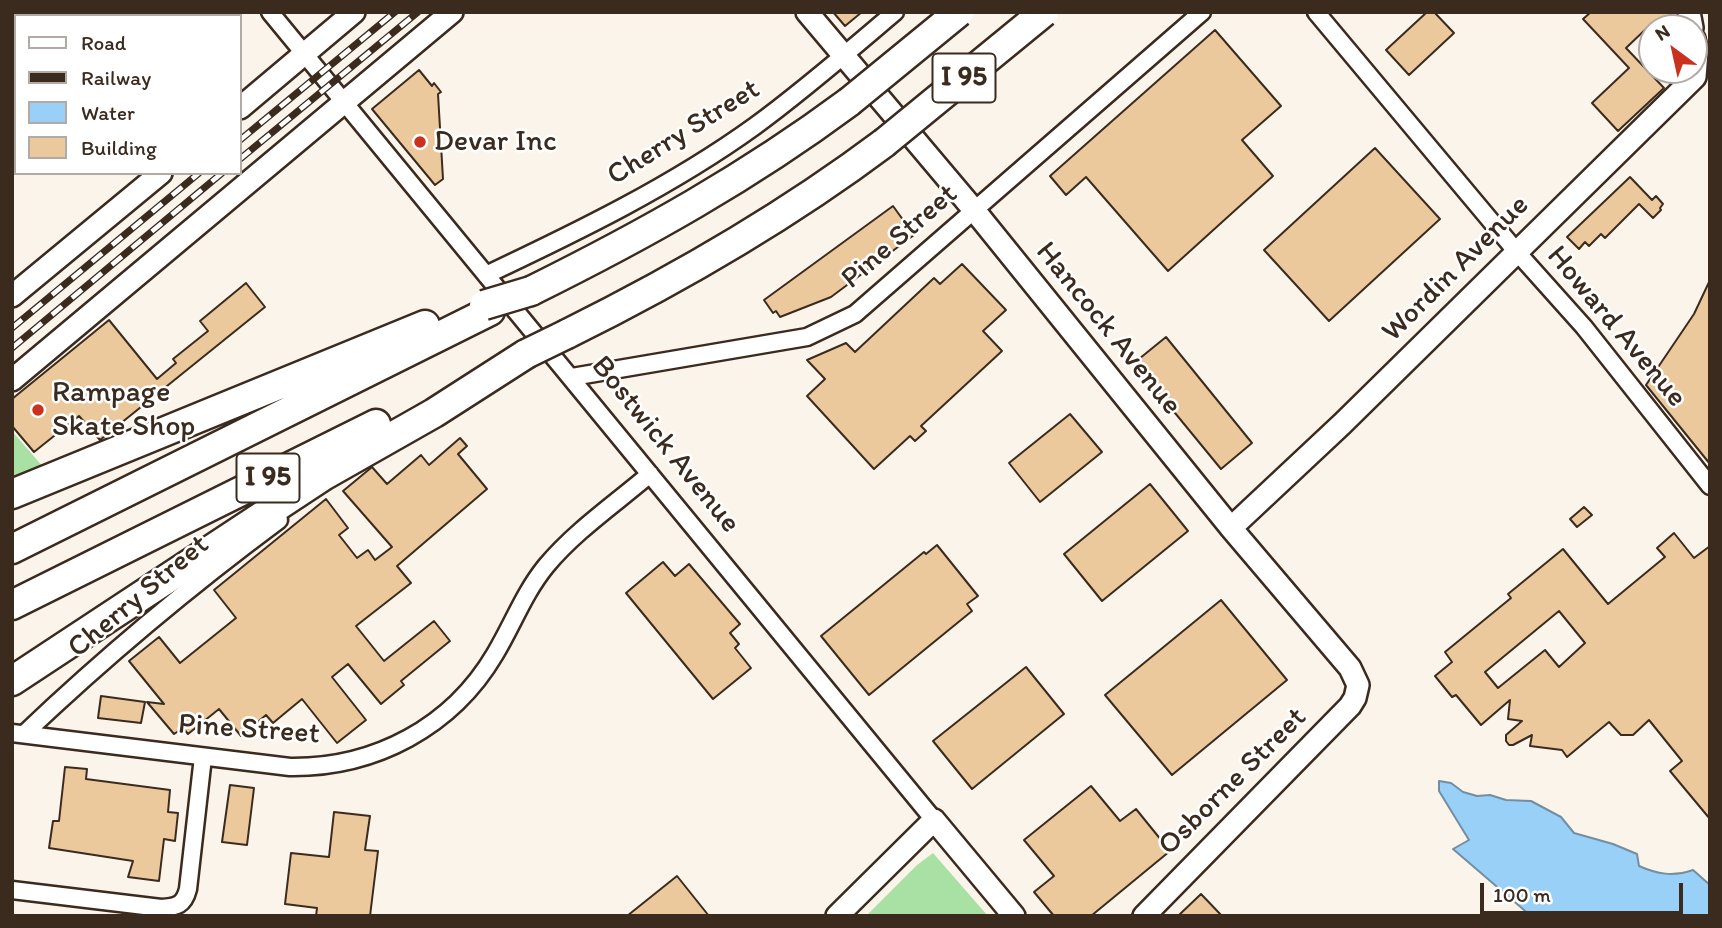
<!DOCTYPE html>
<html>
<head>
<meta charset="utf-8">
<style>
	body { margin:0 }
	#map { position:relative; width:1722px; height:928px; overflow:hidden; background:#fbf4eb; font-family:Itim,sans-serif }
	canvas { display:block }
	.frame { position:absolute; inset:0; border:14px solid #3b2a1e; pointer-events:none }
	.legend { position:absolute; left:14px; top:14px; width:228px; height:161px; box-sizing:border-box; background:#fff; border:2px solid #b1aaa5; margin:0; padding:9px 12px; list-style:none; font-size:21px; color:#3b2a1e }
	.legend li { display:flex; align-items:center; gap:14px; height:35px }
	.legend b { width:35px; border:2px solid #b1aaa5 }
	.north { position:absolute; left:1638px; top:14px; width:70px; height:70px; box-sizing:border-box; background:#fff; border:2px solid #b1aaa5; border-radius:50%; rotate:327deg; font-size:19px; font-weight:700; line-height:28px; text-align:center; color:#3b2a1e }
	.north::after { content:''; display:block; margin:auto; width:24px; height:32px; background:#c8321e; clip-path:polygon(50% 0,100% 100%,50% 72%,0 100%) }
	.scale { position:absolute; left:1480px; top:883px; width:203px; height:32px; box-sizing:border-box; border:4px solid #3b2a1e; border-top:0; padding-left:9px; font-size:21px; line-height:24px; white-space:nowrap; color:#3b2a1e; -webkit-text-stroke:5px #fff; paint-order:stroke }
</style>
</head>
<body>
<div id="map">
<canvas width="1722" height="928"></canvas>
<div class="frame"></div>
<ul class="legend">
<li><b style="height:9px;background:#fff"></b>Road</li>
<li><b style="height:9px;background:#3b2a1e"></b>Railway</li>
<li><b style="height:19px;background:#99d0f8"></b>Water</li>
<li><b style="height:19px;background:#ecc99d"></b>Building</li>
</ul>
<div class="north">N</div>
<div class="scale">100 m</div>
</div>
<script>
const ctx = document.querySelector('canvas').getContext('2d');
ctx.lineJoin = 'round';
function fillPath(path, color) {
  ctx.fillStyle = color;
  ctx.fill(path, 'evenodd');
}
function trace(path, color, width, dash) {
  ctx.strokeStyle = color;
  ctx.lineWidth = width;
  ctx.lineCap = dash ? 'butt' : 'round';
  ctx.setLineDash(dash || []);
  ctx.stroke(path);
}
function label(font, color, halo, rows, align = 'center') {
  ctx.font = font + ' Itim,sans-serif';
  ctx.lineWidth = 5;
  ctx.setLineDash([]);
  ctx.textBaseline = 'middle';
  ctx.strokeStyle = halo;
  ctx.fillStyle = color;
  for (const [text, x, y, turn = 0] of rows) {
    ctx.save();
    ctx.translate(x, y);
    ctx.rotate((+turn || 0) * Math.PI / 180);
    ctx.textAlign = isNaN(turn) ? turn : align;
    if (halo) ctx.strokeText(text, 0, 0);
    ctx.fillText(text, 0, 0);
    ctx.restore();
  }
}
fillPath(new Path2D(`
	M12,431L44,468L12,481Z
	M933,853L988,916H866L917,865Z`), '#a9e1a5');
const water = new Path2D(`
	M1439,781L1451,783L1463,792L1477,796L1490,795L1506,800L1531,801L1561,817L1574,833L1613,844L1637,854L1639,866C1657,874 1673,877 1693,870L1710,885V916H1531L1453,849L1469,840L1439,791Z`);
fillPath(water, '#99d0f8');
trace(water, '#738ea1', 2);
const building = new Path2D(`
	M833,12H862L845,26Z
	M1427,12H1434L1454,33L1409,75L1386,50Z
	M1591,12H1671L1673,22L1648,27L1626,48L1664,88L1618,131L1592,103L1629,68L1583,19Z
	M1215,30L1281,106L1242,140L1273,176L1168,271L1086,177L1066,195L1050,176Z
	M419,70L432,86L434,83L441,92L438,94L443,179L435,185L372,109Z
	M1375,148L1440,219L1329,321L1264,250Z
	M1630,177L1652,200L1656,196L1663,204L1660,208L1661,210L1653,218L1639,204L1605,238L1601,234L1589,246L1585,242L1579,249L1567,237Z
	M893,206L914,235L831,297L780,317L776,311L773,313L764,300Z
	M962,264L1006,310L983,331L1002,351L921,426L926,431L915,441L910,436L874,469L807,396L825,379L807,360L846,343L855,352L934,278L940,284Z
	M1710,280V464L1646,385L1694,314Z
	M246,283L265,307L100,440L79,416L34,452L12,426V399L109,320L157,379L176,363L173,359L208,331L200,321Z
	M1166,337L1252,443L1221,469L1134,363Z
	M1070,414L1102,452L1040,502L1009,463Z
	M460,438L467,446L458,454L487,489L397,566L411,583L356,626L384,661L434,621L450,641L401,681L404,685L381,704L348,664L332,677L366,720L337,743L302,699L273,723L266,715L241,736L219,709L188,734L183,728L174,734L147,702L164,704L129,661L159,637L180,663L236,618L214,590L326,499L348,528L339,535L357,558L368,550L375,560L392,547L343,491L372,467L387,484L421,455L429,465Z
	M1150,484L1188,531L1102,601L1064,554Z
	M1584,507L1592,515L1577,527L1570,519Z
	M1674,533L1694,558L1710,546V819L1670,771L1682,761L1649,720L1633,735H1621L1609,722L1567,757L1562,750L1530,746L1532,735L1513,745H1509L1506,741V735L1522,721L1508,719L1510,700L1481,725L1456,695L1452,697L1435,676L1452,662L1445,652L1511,598L1508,594L1563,549L1608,604L1665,557L1657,548ZM1559,611L1585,643L1559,667L1545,650L1498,688L1485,672Z
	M937,545L978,596L967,604L972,611L869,695L821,636L924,552L926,554Z
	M663,562L675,576L689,564L740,624L730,633L739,644L735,648L751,668L713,699L626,593Z
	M1221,600L1287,680L1172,775L1105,695Z
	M1026,667L1064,714L972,789L933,741Z
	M101,696L145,702L141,723L98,718Z
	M65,767L87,769L86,779L170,790L168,812L178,813L175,841L164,839L159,881L128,877L133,861L49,848L53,821H59Z
	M230,785L254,788L247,845L222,842Z
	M1091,786L1120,821L1136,809L1170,851L1091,916H1054L1034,892L1054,876L1024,840Z
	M334,812L370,816L365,850L378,851L370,916H316L317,908L285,904L291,853L329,857Z
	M677,876L709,916H627Z
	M1201,894L1222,916H1178Z`);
fillPath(building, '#ecc99d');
trace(building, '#3b2a1e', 2);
const street = new Path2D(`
	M270,12L934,820
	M1316,12L1516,251L1584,327L1710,486
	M486,275C577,232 672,186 755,126C803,91 849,51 895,12
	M572,377L807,337L855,314L1202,12
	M12,733L290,767C375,768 452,727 495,654C513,624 524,593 546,566C575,531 616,503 650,474
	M24,734C104,658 190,586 279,520
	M12,890L161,908C177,907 184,905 188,889L203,757`);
const secondary = new Path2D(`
	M807,12L974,210L1231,528L1350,668L1358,685L1355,698L1350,706L1144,916
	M1689,12L1692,28
	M12,28L16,23
	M240,108L354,12
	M12,296L161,173
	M12,380L452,12
	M1231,528L1342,424L1695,77L1697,52L1694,39
	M837,916L934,820L1014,916`);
const highway = new Path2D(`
	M531,291C644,235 748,177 849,102
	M567,334C678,279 784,218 884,143
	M12,494L425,325
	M12,549L490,311
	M12,605L376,424
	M12,681L323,476L434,413L526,354`);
trace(street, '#3b2a1e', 21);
trace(secondary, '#3b2a1e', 26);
trace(highway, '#3b2a1e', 33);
trace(street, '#fff', 16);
trace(secondary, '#fff', 21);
trace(highway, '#fff', 28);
const rail = new Path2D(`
	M240,140L395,12
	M240,159L418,12
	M12,328L199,173
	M12,348L222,173`);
trace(rail, '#3b2a1e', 7);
trace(rail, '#fff', 4.5, [13]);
const highwayBridge = new Path2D(`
	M849,102L959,12
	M884,143L1044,12
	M484,305L531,291
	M526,354L567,334`);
trace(highwayBridge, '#3b2a1e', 33, []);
trace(highwayBridge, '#fff', 28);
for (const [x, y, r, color] of [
	[420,142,7,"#c8321e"],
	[38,410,7,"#c8321e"]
]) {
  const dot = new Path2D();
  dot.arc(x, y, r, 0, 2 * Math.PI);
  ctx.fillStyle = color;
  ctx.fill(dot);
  trace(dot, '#fff', 2.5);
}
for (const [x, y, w] of [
	[964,78,63],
	[268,478,63]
]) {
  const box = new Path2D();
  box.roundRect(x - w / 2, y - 24.5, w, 49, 5);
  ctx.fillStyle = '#fff';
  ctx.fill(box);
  trace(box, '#3b2a1e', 2);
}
label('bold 28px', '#3b2a1e', null, [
	["I 95",964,78],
	["I 95",268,478]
]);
label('30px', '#3b2a1e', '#fff', [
	["Cherry Street",684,133,-32],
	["Pine Street",900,237,-41],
	["Wordin Avenue",1456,269,-45],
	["Howard Avenue",1616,327,50],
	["Hancock Avenue",1108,329,51],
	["Bostwick Avenue",665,445,51],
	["Cherry Street",139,597,-40],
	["Pine Street",249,730,4],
	["Osborne Street",1233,782,-45]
]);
label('30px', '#3b2a1e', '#fff', [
	["Devar Inc",434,142],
	["Rampage",52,393],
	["Skate Shop",52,427]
], 'left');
</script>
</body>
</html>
